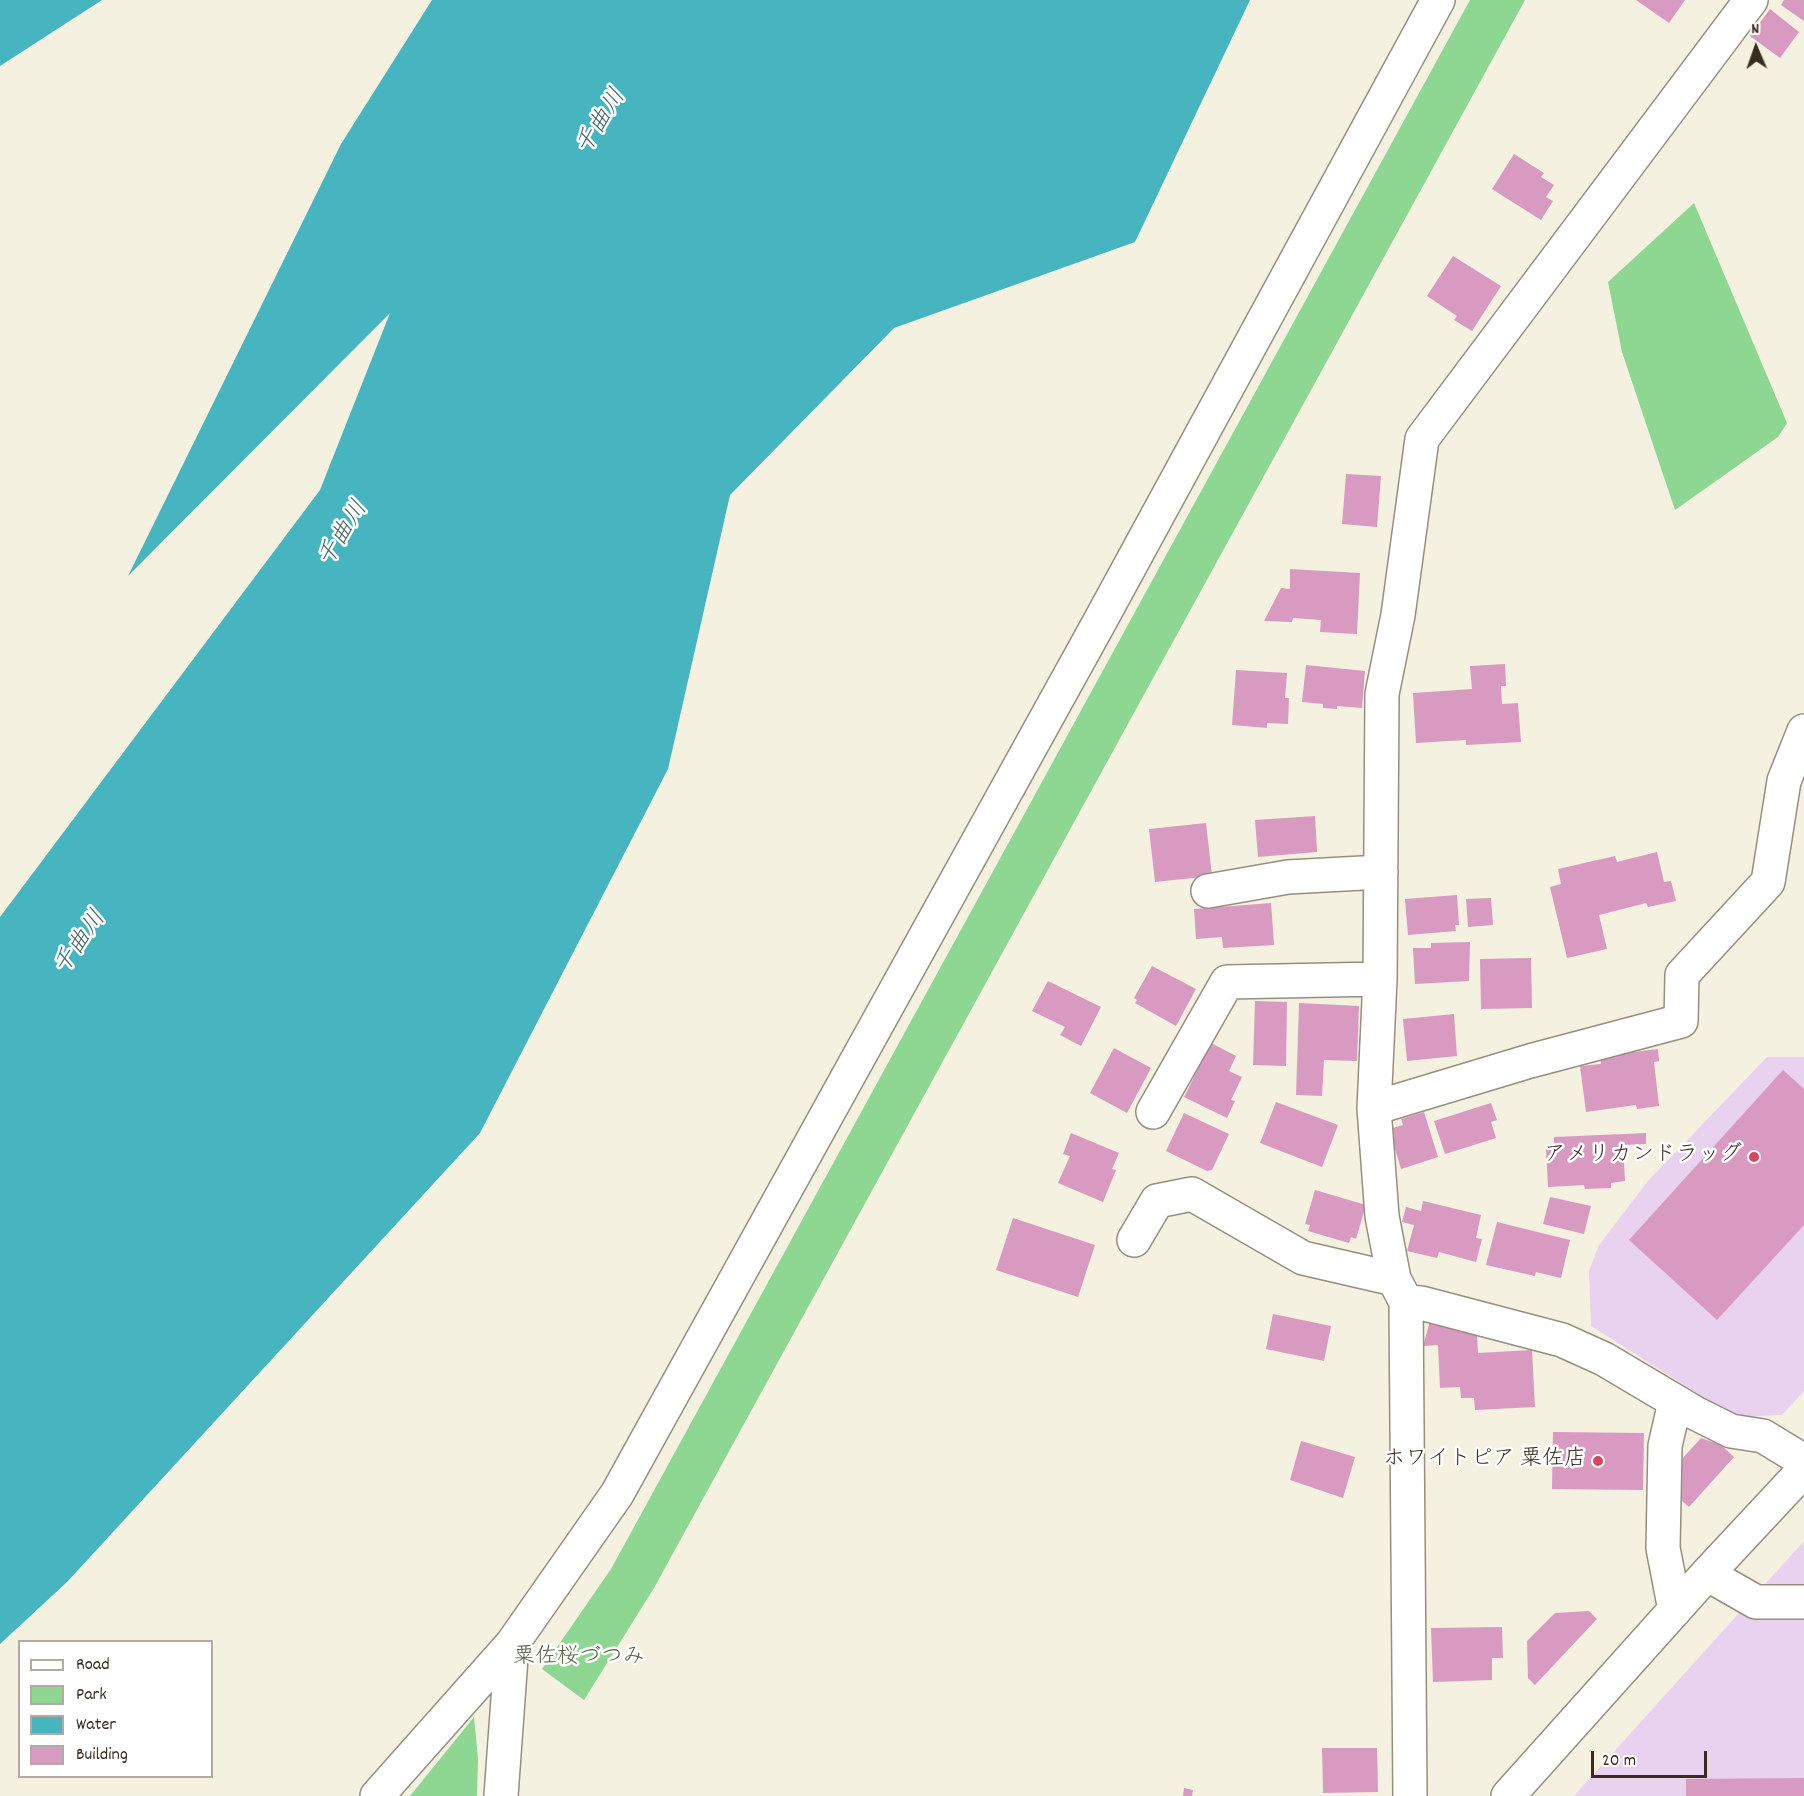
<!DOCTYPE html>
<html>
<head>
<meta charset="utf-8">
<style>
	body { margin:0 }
	#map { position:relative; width:1804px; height:1796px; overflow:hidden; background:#f4f1e0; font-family:Dekko,sans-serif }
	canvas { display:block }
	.legend { position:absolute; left:18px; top:1640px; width:195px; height:138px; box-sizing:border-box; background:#fff; border:2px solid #b1aaa5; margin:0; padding:8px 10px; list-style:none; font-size:18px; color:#3b2a1e }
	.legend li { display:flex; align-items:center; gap:12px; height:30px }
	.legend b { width:30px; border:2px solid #b1aaa5 }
	.north { position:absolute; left:1726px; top:18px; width:60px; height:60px; -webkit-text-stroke:4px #fff; paint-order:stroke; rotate:358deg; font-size:16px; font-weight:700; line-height:24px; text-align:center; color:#3b2a1e }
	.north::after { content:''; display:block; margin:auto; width:21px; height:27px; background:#3b2a1e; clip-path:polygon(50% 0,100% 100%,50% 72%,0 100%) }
	.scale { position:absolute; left:1591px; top:1751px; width:116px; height:27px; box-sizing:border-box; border:3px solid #3b2a1e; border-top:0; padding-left:8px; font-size:18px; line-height:21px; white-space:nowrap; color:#3b2a1e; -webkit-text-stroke:4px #fff; paint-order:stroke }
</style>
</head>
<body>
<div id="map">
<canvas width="1804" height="1796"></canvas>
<ul class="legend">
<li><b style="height:8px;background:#fff"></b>Road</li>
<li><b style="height:16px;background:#8ed792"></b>Park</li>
<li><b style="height:16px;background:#46b5bf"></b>Water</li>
<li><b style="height:16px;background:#d99ac1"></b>Building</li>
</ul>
<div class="north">N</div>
<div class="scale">20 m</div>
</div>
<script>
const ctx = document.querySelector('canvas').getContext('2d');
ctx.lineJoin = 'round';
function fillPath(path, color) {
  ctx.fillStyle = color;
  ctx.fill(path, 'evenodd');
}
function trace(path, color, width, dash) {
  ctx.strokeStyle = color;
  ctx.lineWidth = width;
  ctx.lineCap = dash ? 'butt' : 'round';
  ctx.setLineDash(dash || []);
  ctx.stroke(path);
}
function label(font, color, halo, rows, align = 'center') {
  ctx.font = font + ' Dekko,"Klee One",sans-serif';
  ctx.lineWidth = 5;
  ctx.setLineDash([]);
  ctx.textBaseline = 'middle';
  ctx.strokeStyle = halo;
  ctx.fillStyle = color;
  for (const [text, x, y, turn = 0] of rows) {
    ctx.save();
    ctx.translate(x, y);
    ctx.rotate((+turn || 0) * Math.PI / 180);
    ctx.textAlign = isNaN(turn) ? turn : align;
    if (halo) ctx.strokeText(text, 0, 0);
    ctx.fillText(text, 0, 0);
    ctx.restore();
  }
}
fillPath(new Path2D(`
	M1767,1057H1804V1391L1782,1415L1735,1417L1591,1326L1589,1271L1599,1245L1648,1181Z
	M1804,1541V1796H1574Z`), '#e8d2ef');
fillPath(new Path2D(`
	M1470,0H1525L654,1588L584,1700L542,1669L611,1569Z
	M1694,203L1787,423L1778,437L1675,510L1622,352L1608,282Z
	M474,1717L478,1759L477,1796H410Z`), '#8ed792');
fillPath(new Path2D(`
	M0,0H102L0,66Z
	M432,0H1250L1135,242L894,328L730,495L668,769L480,1133L67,1582L0,1644V917L320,490L390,313L128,576L341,144Z`), '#46b5bf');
fillPath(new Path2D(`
	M1636,0H1685L1669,23Z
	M1784,0H1804V21L1781,5Z
	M1770,9L1799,32L1780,58L1750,36Z
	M1514,154L1544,173L1541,177L1554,185L1546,197L1553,201L1541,220L1492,189Z
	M1453,256L1501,286L1472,331L1454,320L1457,316L1427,296Z
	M1346,474L1381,476L1377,527L1342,524Z
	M1290,569L1360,573L1357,634L1320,632L1321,620L1293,618L1292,622L1264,621L1281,588L1290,589Z
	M1505,664L1506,686H1501L1502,704L1518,703L1521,742L1466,745V740L1416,743L1413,693L1472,689L1470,666Z
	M1306,665L1365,671L1362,708L1337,706V709L1323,708V704L1302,702Z
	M1236,670L1287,673L1285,698H1289L1288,724L1267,723V728L1232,725Z
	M1315,816L1317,852L1258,857L1255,820Z
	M1206,823L1212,876L1155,882L1149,829Z
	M1657,852L1664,882L1671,881L1676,901L1648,907L1646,903L1599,915L1607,949L1567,958L1550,887L1561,884L1558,869L1615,856L1617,862Z
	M1457,895L1459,925H1455L1456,931L1408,935L1405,899Z
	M1491,898L1493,925L1468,927L1466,899Z
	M1271,903L1274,945L1223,948L1222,937L1196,939L1194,909Z
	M1470,942L1469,981L1415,984L1413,948H1431V943Z
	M1531,958L1532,1008L1481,1009L1480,959Z
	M1152,966L1196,989L1176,1026L1135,1003L1137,1000L1134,998Z
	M1048,981L1101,1007L1081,1046L1060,1035L1065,1027L1032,1011Z
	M1255,1001L1287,1002L1286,1066L1253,1065Z
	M1299,1003L1359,1006L1357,1061L1324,1060L1322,1096L1296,1095Z
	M1454,1014L1457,1056L1407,1061L1403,1019Z
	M1211,1043L1236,1056L1229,1071L1242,1077L1231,1100L1235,1101L1227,1118L1184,1097Z
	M1114,1048L1151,1068L1127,1113L1090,1093Z
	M1658,1049L1659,1061L1654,1062L1659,1106L1637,1109L1636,1105L1586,1112L1580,1066L1601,1064L1600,1056Z
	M1783,1070L1804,1089V1225L1717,1320L1629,1240Z
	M1276,1102L1338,1125L1322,1167L1260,1143Z
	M1491,1103L1497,1120L1491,1122L1496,1138L1445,1154L1434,1121Z
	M1424,1112L1438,1157L1401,1169L1389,1129L1403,1125L1401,1119Z
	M1184,1113L1229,1134L1212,1170L1207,1171L1166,1151Z
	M1071,1133L1119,1153L1112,1169L1116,1170L1103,1202L1058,1183L1070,1156L1063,1154Z
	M1646,1133V1144L1623,1145L1625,1181L1611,1183V1188L1585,1189L1584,1185L1548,1187L1546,1148L1554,1147V1137Z
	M1315,1190L1366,1205L1356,1239L1351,1237L1349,1243L1308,1231L1310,1225L1305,1224Z
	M1550,1197L1591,1206L1584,1234L1543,1224Z
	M1423,1201L1481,1215L1476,1238L1482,1239L1476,1262L1439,1252L1437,1258L1407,1251L1414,1225L1402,1222L1406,1207L1421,1211Z
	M1013,1218L1095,1245L1078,1297L996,1270Z
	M1497,1222L1570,1240L1561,1278L1536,1272L1535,1276L1486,1265Z
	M1273,1314L1331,1326L1324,1361L1266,1349Z
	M1430,1321L1477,1334L1478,1353L1532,1350L1535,1407L1475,1410L1474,1398H1461L1460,1387L1440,1388L1438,1345L1423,1346Z
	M1553,1432L1644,1433L1643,1490L1552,1489Z
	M1701,1438L1721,1445L1734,1457L1689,1507L1682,1501V1459Z
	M1301,1441L1355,1457L1343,1498L1290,1480Z
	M1589,1611L1597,1619L1535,1685L1528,1678L1527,1641L1555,1613Z
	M1502,1627L1503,1658H1492V1680L1433,1682L1431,1628Z
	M1322,1748H1377L1378,1792L1323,1793Z
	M1804,1778V1796H1686V1779Z
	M1184,1788L1193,1790L1192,1796H1183Z`), '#d99ac1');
const minor = new Path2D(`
	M1208,891L1288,877L1381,872
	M1374,1108L1530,1061L1681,1021L1682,975L1768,882L1784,781L1804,731
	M1153,1112L1227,982L1380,979
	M1134,1240L1157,1201L1192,1194L1303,1258L1394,1279
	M1406,1302L1421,1303L1562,1340L1604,1359L1695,1413L1731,1431L1763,1436L1804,1461
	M1707,1574L1756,1602H1804
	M1675,1610L1663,1548L1665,1446L1675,1402
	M377,1796L512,1644L617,1494L1099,623L1438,0
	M501,1796L512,1644
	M1410,1796L1406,1302L1394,1279L1382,1216L1374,1108L1380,979L1382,694L1398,615L1422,439L1751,0
	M1508,1796L1707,1574L1804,1470`);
trace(minor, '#988e7f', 36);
trace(minor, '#fff', 33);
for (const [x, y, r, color] of [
	[1754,1157,6,"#d1495b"],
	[1598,1461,6,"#d1495b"]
]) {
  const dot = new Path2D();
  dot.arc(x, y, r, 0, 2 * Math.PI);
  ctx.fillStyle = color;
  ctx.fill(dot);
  trace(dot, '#fff', 2);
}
label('22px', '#3b2a1e', '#fff', [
	["アメリカンドラッグ",1742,1157],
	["ホワイトピア 粟佐店",1586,1461]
], 'right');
label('22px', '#545e41', '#fff', [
	["粟佐桜づつみ",579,1659]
]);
label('italic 24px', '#3f625e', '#fff', [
	["千曲川",603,123,-58],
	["千曲川",345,535,-58],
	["千曲川",82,944,-55]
]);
</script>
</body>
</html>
